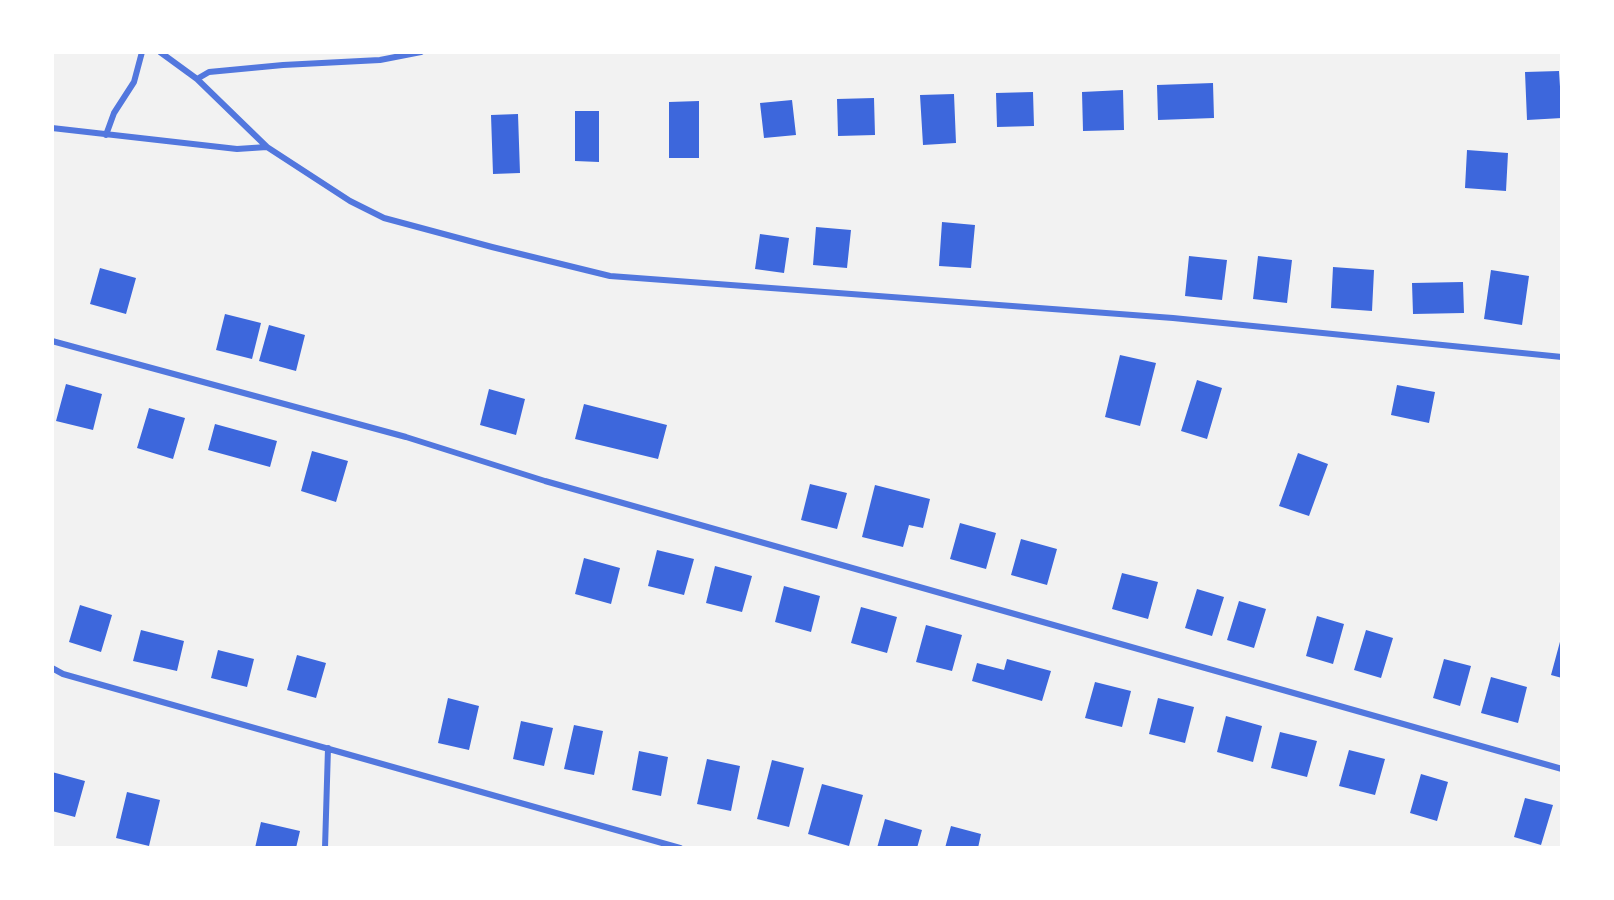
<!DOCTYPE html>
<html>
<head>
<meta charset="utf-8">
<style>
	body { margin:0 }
	#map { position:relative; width:1614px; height:900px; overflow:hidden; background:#f2f2f2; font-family:Merriweather,serif }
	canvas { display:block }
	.frame { position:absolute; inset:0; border:54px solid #fff; pointer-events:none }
</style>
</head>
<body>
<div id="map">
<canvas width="1614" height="900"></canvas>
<div class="frame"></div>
</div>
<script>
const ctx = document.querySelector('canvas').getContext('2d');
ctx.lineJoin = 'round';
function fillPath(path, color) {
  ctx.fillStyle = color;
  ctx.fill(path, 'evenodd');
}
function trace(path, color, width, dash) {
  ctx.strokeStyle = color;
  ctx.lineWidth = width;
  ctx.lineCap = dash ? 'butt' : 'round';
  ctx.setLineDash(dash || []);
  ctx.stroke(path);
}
fillPath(new Path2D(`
	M1559,71L1562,118L1527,120L1525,72Z
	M1213,83L1214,118L1158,120L1157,85Z
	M1123,90L1124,130L1083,131L1082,92Z
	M1033,92L1034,126L997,127L996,93Z
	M954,94L956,143L923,145L920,95Z
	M874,98L875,135L838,136L837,99Z
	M792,100L796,135L764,138L760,103Z
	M699,101V158H669V102Z
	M575,111H599V162L575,161Z
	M518,114L520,173L493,174L491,115Z
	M1467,150L1508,153L1506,191L1465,188Z
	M942,222L975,225L971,268L939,266Z
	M816,227L851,230L847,268L813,265Z
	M760,234L789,238L784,273L755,269Z
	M1189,256L1227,260L1222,300L1185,296Z
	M1258,256L1292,260L1287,303L1253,299Z
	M1333,267L1374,270L1372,311L1331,308Z
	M100,268L136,278L126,314L90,304Z
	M1491,270L1529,276L1522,325L1484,319Z
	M1463,282L1464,313L1413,314L1412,283Z
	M225,314L261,323L252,359L216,350Z
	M269,325L305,335L296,371L259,361Z
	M1120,355L1156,363L1140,426L1105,417Z
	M1197,380L1222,388L1207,439L1181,431Z
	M66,384L102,394L93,430L56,421Z
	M1397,385L1435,392L1429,423L1391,415Z
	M489,389L525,399L516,435L480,425Z
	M584,404L667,425L658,459L575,439Z
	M149,408L185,418L173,459L137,448Z
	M215,424L277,441L270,467L208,450Z
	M312,451L348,461L336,502L301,491Z
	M1298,453L1328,464L1309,516L1279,506Z
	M810,484L847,493L837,529L801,520Z
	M875,485L930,499L923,528L909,525L903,547L862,537Z
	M960,523L996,533L986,569L950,559Z
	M1021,539L1057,549L1047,585L1011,575Z
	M657,550L694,559L684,595L648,586Z
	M584,558L620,568L611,604L575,594Z
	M715,566L752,576L742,612L706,603Z
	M1122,573L1158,582L1148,619L1112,609Z
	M784,586L820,596L811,632L775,622Z
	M1197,589L1224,597L1212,636L1185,628Z
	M1239,601L1266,609L1254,648L1227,640Z
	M80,605L112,615L101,652L69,642Z
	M861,607L897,617L887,653L851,643Z
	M1317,616L1344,624L1333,664L1306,656Z
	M926,625L962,635L952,671L916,662Z
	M141,630L184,641L177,671L133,661Z
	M1366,630L1393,638L1381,678L1354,670Z
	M1561,638H1562V678L1551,675Z
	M218,650L254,659L247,687L211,678Z
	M297,655L326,663L316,698L287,690Z
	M1007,659L1051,671L1042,701L972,681L977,663L1004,670Z
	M1444,659L1471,666L1460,706L1433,698Z
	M1491,677L1527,687L1518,723L1481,713Z
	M1095,682L1131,691L1122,727L1085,718Z
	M448,698L479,706L469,750L438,743Z
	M1158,698L1194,707L1185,743L1149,734Z
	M1226,716L1262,726L1253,762L1217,752Z
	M521,721L553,728L544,766L513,759Z
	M574,725L603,731L594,775L564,769Z
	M1280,732L1317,741L1307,777L1271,768Z
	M1349,750L1385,759L1375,795L1339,786Z
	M639,751L668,757L661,796L632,790Z
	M707,759L740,766L731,811L697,804Z
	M772,760L804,768L789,827L757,819Z
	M52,772L85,781L75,817L52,811Z
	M1421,774L1448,782L1437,821L1410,813Z
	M822,784L863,795L849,846L808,834Z
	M127,792L160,800L149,846L116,838Z
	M1525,798L1553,805L1541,845L1514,837Z
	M885,819L922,830L917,848H877Z
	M261,822L300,831L296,848H255Z
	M951,826L981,834L978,848H945Z`), '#3d67dc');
trace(new Path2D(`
	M160,52L197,79L267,147
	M197,79L209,72L283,65L380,60L421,52
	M52,128L237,149L267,147L350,201L384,218L492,247L610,276L1173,318L1562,357
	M106,135L114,113L134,82L142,52
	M52,341L406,437L545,481L1562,769
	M52,668L63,674L680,848
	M325,848L328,748`), '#5277de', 6);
</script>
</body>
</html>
